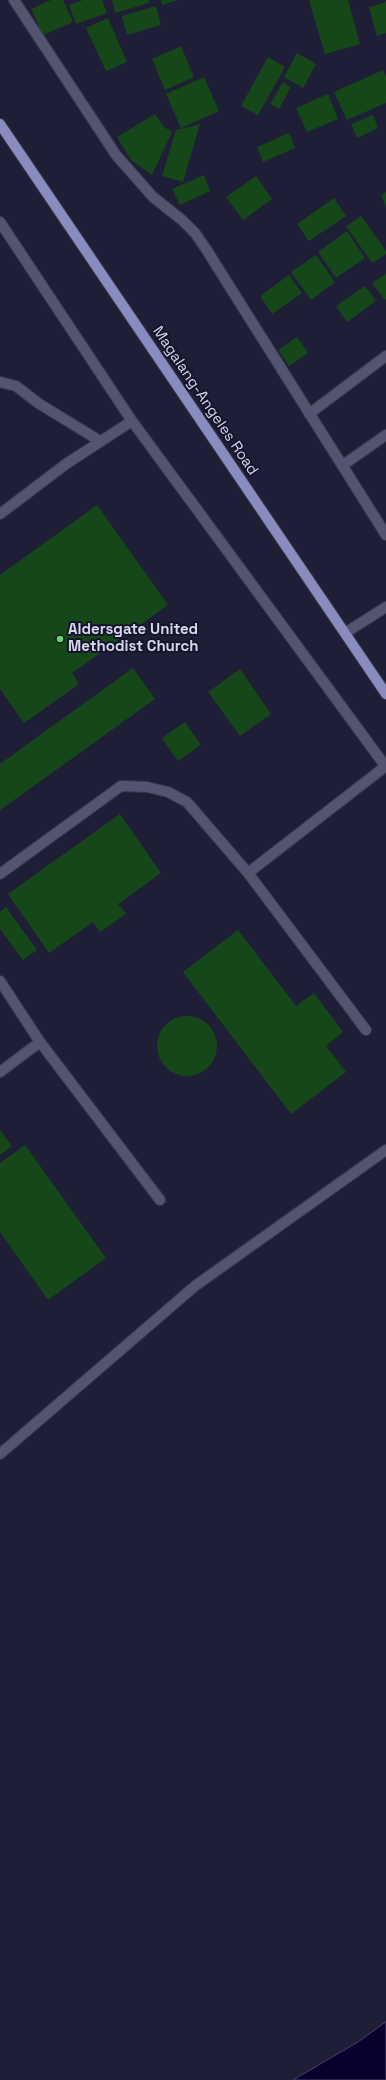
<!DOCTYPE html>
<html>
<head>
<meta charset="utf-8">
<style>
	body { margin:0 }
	canvas { display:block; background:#1e1e36 }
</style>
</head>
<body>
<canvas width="386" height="2080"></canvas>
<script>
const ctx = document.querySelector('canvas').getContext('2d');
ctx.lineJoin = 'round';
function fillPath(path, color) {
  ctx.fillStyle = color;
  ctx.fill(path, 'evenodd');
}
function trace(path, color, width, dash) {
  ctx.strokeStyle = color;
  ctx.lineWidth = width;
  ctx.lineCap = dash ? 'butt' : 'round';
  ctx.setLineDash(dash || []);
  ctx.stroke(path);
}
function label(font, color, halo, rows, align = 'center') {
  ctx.font = font + ' "Space Grotesk",sans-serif';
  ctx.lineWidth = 4;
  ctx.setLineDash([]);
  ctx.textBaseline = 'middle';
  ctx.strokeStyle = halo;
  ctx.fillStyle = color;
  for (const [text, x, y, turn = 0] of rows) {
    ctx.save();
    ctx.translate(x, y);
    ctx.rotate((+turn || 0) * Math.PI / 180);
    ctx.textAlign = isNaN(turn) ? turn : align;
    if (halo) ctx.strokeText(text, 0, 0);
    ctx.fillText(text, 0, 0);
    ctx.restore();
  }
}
const water = new Path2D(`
	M386,2022V2080H293L358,2042Z`);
fillPath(water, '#0a0030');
trace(water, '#474067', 1);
fillPath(new Path2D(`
	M51,0H63L73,22L43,35L31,9Z
	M83,0H102L107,13L76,24L69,5Z
	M112,0H149V3L115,13Z
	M161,0H178L162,5Z
	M309,0H348L360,44L325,54Z
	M386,2V33L377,36L369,7Z
	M156,6L161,25L127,35L122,16Z
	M108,18L127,62L106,71L86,28Z
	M181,46L194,77L165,90L152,59Z
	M297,53L316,64L303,88L284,77Z
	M268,57L285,67L258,115L241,106Z
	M383,70L386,76V103L347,120L334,92Z
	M204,77L219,111L181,128L166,94Z
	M283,82L291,87L279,109L270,104Z
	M328,94L338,119L307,132L296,108Z
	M155,114L164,127L172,132L152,175L131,160L117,137Z
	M373,115L378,128L357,138L351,124Z
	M200,124L183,182L162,176L176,130Z
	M289,133L295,148L263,162L257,147Z
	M204,175L210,191L180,205L172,189Z
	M256,176L272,199L243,220L226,197Z
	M386,192V207L381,195Z
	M334,198L346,216L309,241L297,224Z
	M361,216L386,251V254L372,263L346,226Z
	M347,231L365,258L336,278L318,252Z
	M316,255L335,282L311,300L291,272Z
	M386,274V299L385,300L372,283Z
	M289,275L302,293L272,314L260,296Z
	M365,286L376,301L347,322L336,306Z
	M297,337L308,353L289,366L278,350Z
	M97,505L168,605L72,673L79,684L24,723L0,689V575Z
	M133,668L155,699L0,810V764Z
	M240,669L271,714L240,736L208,692Z
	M185,722L201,745L178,761L162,738Z
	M120,814L161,873L118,904L126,914L100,932L93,922L49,953L8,894Z
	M6,907L37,950L23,960L0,929V912Z
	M238,930L296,1006L314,993L343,1032L326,1046L346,1072L291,1114L183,972Z
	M157 1046a30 30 0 1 1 60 0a30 30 0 1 1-60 0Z
	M0,1130L12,1146L0,1155Z
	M25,1145L106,1258L48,1300L0,1232V1163Z`), '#154719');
const minor = new Path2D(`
	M14,0L116,155L153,197L182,220L195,233L206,249L386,535
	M0,222L132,421L386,767
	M0,382L16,386L38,403L100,441
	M309,414L386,356
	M343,465L386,435
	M0,514L66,464L132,421
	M345,633L386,607
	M248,873L386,766
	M0,874L121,786L147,787L168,792L187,802L248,873L366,1030
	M0,981L40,1042L160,1200
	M0,1072L40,1042
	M0,1454L195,1286L386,1150`);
const major = new Path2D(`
	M0,124L386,694`);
trace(minor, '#39394e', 12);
trace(major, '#39394e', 12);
trace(minor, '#525470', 10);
trace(major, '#8a8cc0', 10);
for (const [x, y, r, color] of [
	[60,639,4,"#63d469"]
]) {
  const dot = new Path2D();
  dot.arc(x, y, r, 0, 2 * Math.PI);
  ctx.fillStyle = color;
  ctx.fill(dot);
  trace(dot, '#15142c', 1.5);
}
label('15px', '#d6d7e8', '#15142c', [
	["Magalang-Angeles Road",205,401,56]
]);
label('bold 15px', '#d6d7e8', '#15142c', [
	["Aldersgate United",68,630],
	["Methodist Church",68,647]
], 'left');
</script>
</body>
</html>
